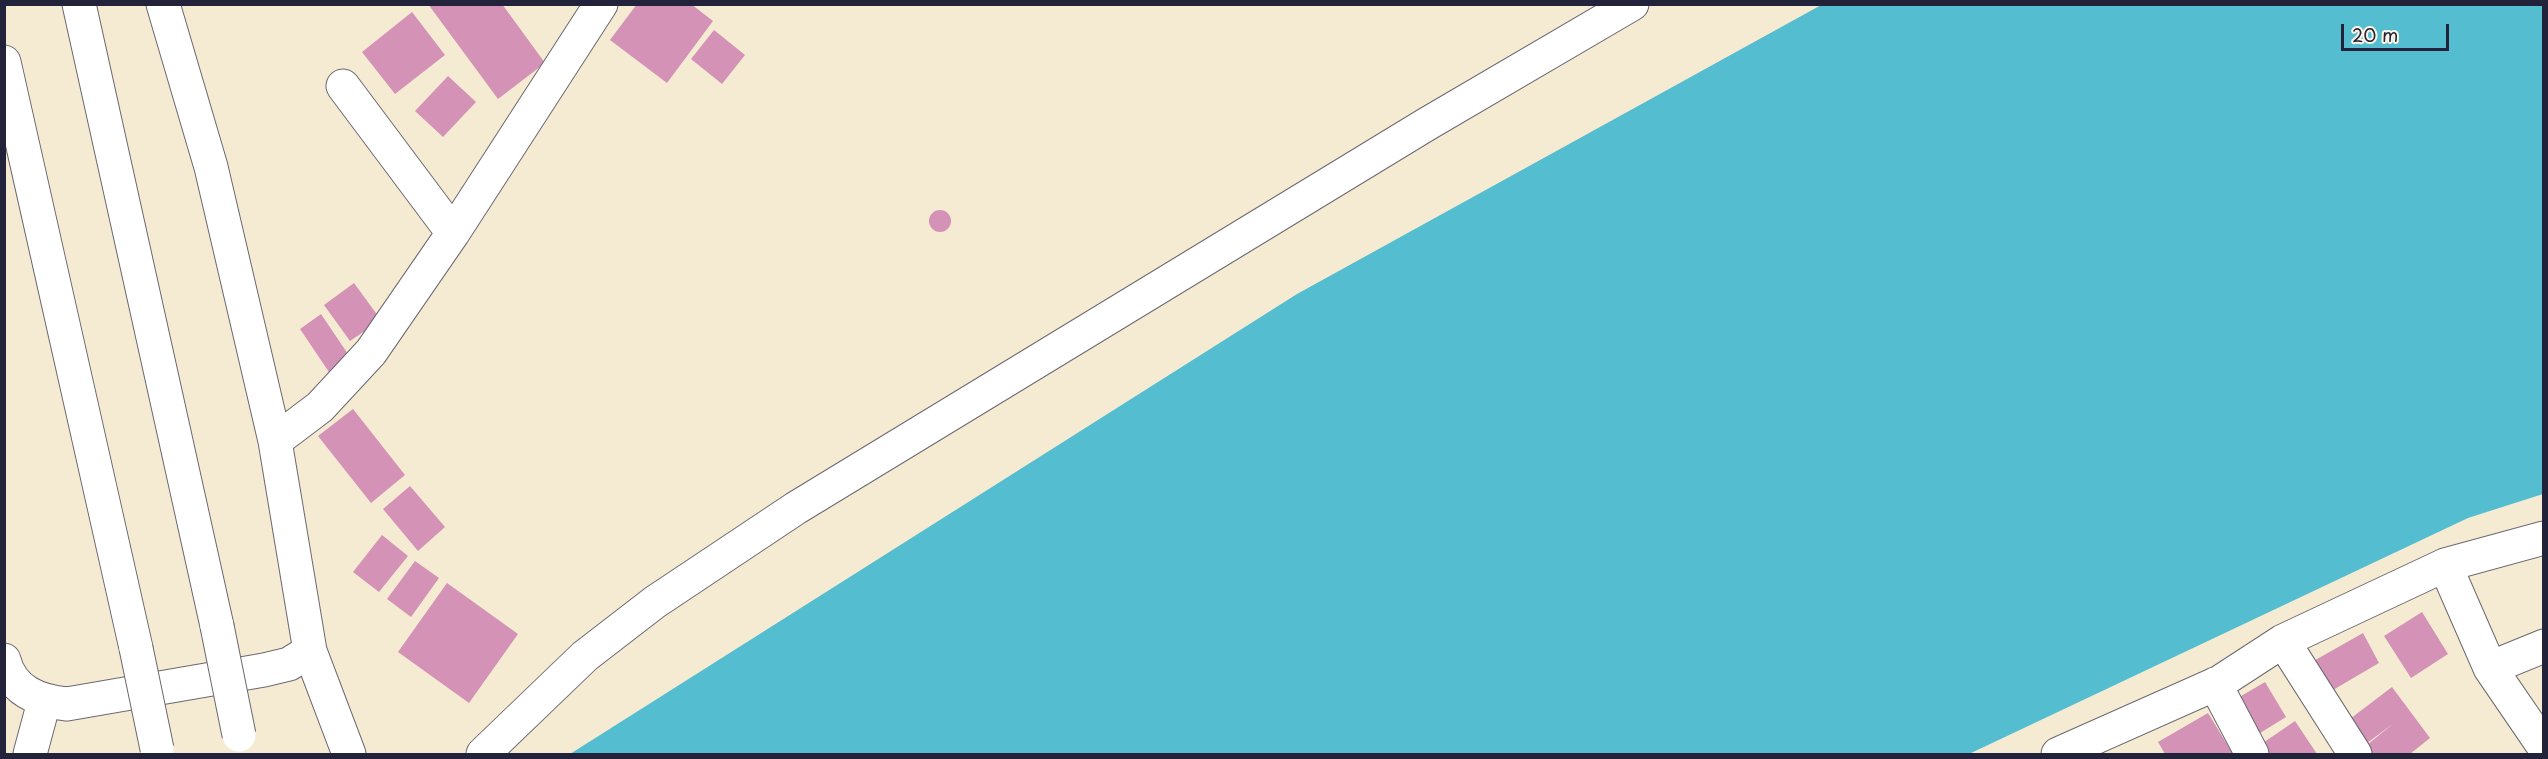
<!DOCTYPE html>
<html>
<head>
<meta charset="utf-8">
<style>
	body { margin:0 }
	#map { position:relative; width:2548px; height:759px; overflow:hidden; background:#f5ebd3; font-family:"Playpen Sans",sans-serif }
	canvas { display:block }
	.frame { position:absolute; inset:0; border:6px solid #22223b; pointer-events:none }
	.scale { position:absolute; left:2341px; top:24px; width:108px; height:27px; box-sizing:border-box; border:3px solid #22223b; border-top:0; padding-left:8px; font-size:18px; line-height:21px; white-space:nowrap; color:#22223b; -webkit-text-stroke:4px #fcf5e5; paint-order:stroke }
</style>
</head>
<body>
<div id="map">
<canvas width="2548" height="759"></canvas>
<div class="frame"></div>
<div class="scale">20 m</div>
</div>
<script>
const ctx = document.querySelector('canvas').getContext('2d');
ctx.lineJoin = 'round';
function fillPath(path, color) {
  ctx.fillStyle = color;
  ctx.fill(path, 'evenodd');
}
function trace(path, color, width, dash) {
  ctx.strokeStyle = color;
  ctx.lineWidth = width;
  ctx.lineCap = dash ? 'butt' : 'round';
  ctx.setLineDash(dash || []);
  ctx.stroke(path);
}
fillPath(new Path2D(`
	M1823,4L2543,5V494L2468,518L1969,754H570L1297,294Z`), '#54bed0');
fillPath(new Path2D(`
	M428,4H502L545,63L498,99Z
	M637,4H691L713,21L667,83L610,40Z
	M412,12L445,55L395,94L362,52Z
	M714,30L745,55L722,84L691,59Z
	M448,76L476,102L443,137L415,111Z
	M929 221a11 11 0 1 1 22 0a11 11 0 1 1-22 0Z
	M354,283L381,320L350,341L324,305Z
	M321,314L350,357L329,372L300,329Z
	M353,409L405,475L371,503L318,436Z
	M410,486L445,527L418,551L383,509Z
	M382,535L408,556L379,592L353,572Z
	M415,561L439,578L411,617L387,599Z
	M447,583L518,634L469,703L398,652Z
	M2422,612L2448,654L2411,678L2384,636Z
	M2363,633L2379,663L2321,697L2303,667Z
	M2265,682L2286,717L2252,738L2231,702Z
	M2392,687L2430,738L2410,754H2366L2362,749L2394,723L2359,749L2342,725Z
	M2208,713L2233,754H2165L2158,742Z
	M2295,721L2317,754H2262L2257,747Z`), '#d392b6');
const minor = new Path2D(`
	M163,4L211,167L275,441L310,651L349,754
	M343,86L453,233
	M275,441L320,407L371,352L453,233L601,4
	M2445,565L2490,668L2544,747
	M2283,641L2355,754
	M4,660C12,691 38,701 67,704L264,670L289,664L310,651
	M2490,668L2544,646
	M2215,684L2252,754
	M30,754L44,702
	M483,754L585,656L655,602L796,508L1427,124L1632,4
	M2058,754L2220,682L2283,641L2445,565L2544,538`);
const highway = new Path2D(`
	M79,4L217,626
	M4,62L136,648`);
trace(minor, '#6c6870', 35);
trace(highway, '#6c6870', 35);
trace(minor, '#fff', 33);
trace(highway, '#fff', 33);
const highwayBridge = new Path2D(`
	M217,626L239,735
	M136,648L157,749`);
trace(highwayBridge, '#6c6870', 35, []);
trace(highwayBridge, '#fff', 33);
</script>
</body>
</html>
